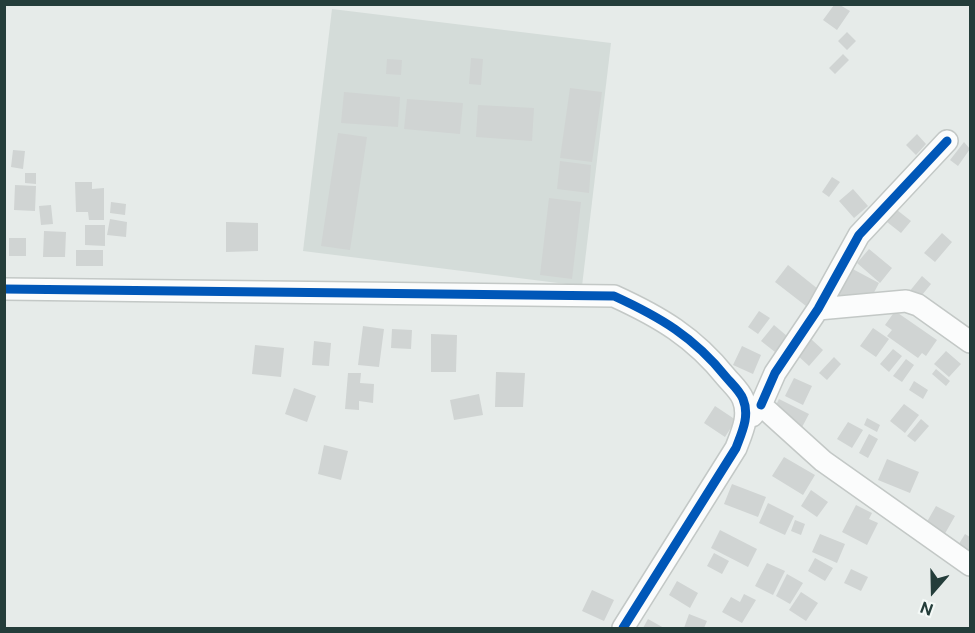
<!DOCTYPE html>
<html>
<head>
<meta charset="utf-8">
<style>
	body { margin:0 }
	#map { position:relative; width:975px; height:633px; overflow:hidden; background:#e6ebe9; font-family:"Public Sans",sans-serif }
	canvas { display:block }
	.frame { position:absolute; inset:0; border:6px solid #243d3a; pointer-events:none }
	.north { position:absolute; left:903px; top:561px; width:60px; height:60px; -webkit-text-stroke:4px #f4f9f7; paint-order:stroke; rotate:200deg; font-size:16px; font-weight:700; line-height:24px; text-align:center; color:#243d3a }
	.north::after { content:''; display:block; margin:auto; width:21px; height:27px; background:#243d3a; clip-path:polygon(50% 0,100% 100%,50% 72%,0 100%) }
</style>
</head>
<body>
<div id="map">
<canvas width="975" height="633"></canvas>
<div class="frame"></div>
<div class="north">N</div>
</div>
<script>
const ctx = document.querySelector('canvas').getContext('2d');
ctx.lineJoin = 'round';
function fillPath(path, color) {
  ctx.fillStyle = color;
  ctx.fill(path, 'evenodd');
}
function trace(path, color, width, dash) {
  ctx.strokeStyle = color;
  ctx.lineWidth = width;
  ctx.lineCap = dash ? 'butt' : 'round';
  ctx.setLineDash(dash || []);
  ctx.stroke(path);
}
fillPath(new Path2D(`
	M332,9L611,43L582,286L303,251Z`), '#d4dcd9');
fillPath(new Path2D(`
	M834,5H840L850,11L837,30L823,20Z
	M847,32L856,41L847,50L838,41Z
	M843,54L849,60L835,74L829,68Z
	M471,58L483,59L481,85L469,84Z
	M387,59L402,60L401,75L386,74Z
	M570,88L602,92L592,162L560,158Z
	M344,92L400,97L398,127L341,123Z
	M407,99L463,103L460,134L404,129Z
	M478,105L534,108L532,141L476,137Z
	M338,133L367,137L350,250L321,246Z
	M917,134L926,144L916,155L906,145Z
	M964,142L970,149L958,166L950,160Z
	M13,150L25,151L23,169L11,167Z
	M560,161L591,165L589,193L557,189Z
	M25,173H36V184L25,183Z
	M832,177L840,182L829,197L822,192Z
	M75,182H92V189L104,188V220H89L88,212H76Z
	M15,185L36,186L35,211L14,210Z
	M853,189L868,206L854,218L839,201Z
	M549,198L581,202L572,279L540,275Z
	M111,202L126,204L125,215L110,213Z
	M51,205L53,224L41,225L39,206Z
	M897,210L911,221L901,233L887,222Z
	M110,219L127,222L126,237L107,235Z
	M226,222L258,223V251L226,252Z
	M85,225H105V246L85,245Z
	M44,231L66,232L65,257H43Z
	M942,233L952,242L935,262L924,253Z
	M9,238H26V256H9Z
	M869,249L892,268L880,283L857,263Z
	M76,250H103V266H76Z
	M788,265L818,289L806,306L775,282Z
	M847,266L879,283L868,304L852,305L831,294Z
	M922,276L931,284L918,300L909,292Z
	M759,311L770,318L758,334L748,327Z
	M895,311L937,340L926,356L922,353L918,358L887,336L892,330L885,325Z
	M774,325L787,336L775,352L761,341Z
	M363,326L384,329L379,367L358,365Z
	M873,328L889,339L876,357L860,346Z
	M392,329L412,330L411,349L391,348Z
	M431,334L457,335L456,372H431Z
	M811,339L823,350L809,366L797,355Z
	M314,341L331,343L329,366L312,365Z
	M255,345L284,348L281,377L252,374Z
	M742,346L761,355L753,374L733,365Z
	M893,349L902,356L889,372L880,364Z
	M946,351L961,364L949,377L934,364Z
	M834,357L841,364L827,380L819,373Z
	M906,359L914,365L902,382L893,376Z
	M936,369L950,381L946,386L932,374Z
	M496,372L525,373L523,407H495Z
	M348,373H361L360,383L374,384L373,403L359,401V410L345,409Z
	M794,378L812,386L803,405L785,396Z
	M914,381L928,390L923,399L909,390Z
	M294,388L316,396L307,422L285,414Z
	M479,394L483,415L454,420L450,400Z
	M779,399L809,414L800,431L771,415Z
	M904,404L919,415L905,433L890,421Z
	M715,406L736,420L725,437L704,423Z
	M867,418L880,425L877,432L864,425Z
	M921,419L929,426L915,442L907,436Z
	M848,422L863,430L852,448L837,439Z
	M869,434L878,439L868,458L859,453Z
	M324,445L348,451L341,480L318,474Z
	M784,457L815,475L803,495L772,476Z
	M887,459L919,472L910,493L878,480Z
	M732,484L766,497L758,517L724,504Z
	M811,490L828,502L817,517L801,506Z
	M768,503L794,516L785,535L759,523Z
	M856,505L872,513L869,519L878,523L867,545L842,532Z
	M936,506L955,516L943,537L924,527Z
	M795,520L805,524L801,535L791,531Z
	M720,530L757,549L748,567L711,548Z
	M820,534L845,544L837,563L812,552Z
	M965,534L970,537V555L957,547Z
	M714,553L729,561L722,574L707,566Z
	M815,558L833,568L825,581L808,571Z
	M767,563L785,571L773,595L755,586Z
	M851,569L868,577L861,591L844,583Z
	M787,574L803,583L790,604L776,596Z
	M677,581L698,593L690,608L669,595Z
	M592,590L614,600L604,621L582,611Z
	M801,592L818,603L806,621L789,610Z
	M744,594L756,600L742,623L722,612L731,597L740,602Z
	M689,614L707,621L704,628H684Z
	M648,619L664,628H643Z`), '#d0d4d3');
const minor = new Path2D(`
	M4,289L614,296C660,317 694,337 726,377C731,383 740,391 743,399C750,416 742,432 736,448L623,628
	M818,309L906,301L918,305L970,342
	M761,405L775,373L818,309L859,235L947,141
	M752,416L761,405L823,461L970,565`);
trace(minor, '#c3c8c6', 24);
trace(minor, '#fbfcfc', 21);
trace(new Path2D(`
	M4,289L614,296C660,317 694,337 726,377C731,383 740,391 743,399C750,416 742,432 736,448L623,628
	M761,405L775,373L818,309L859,235L947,141`), '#0057b8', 9);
</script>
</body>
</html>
